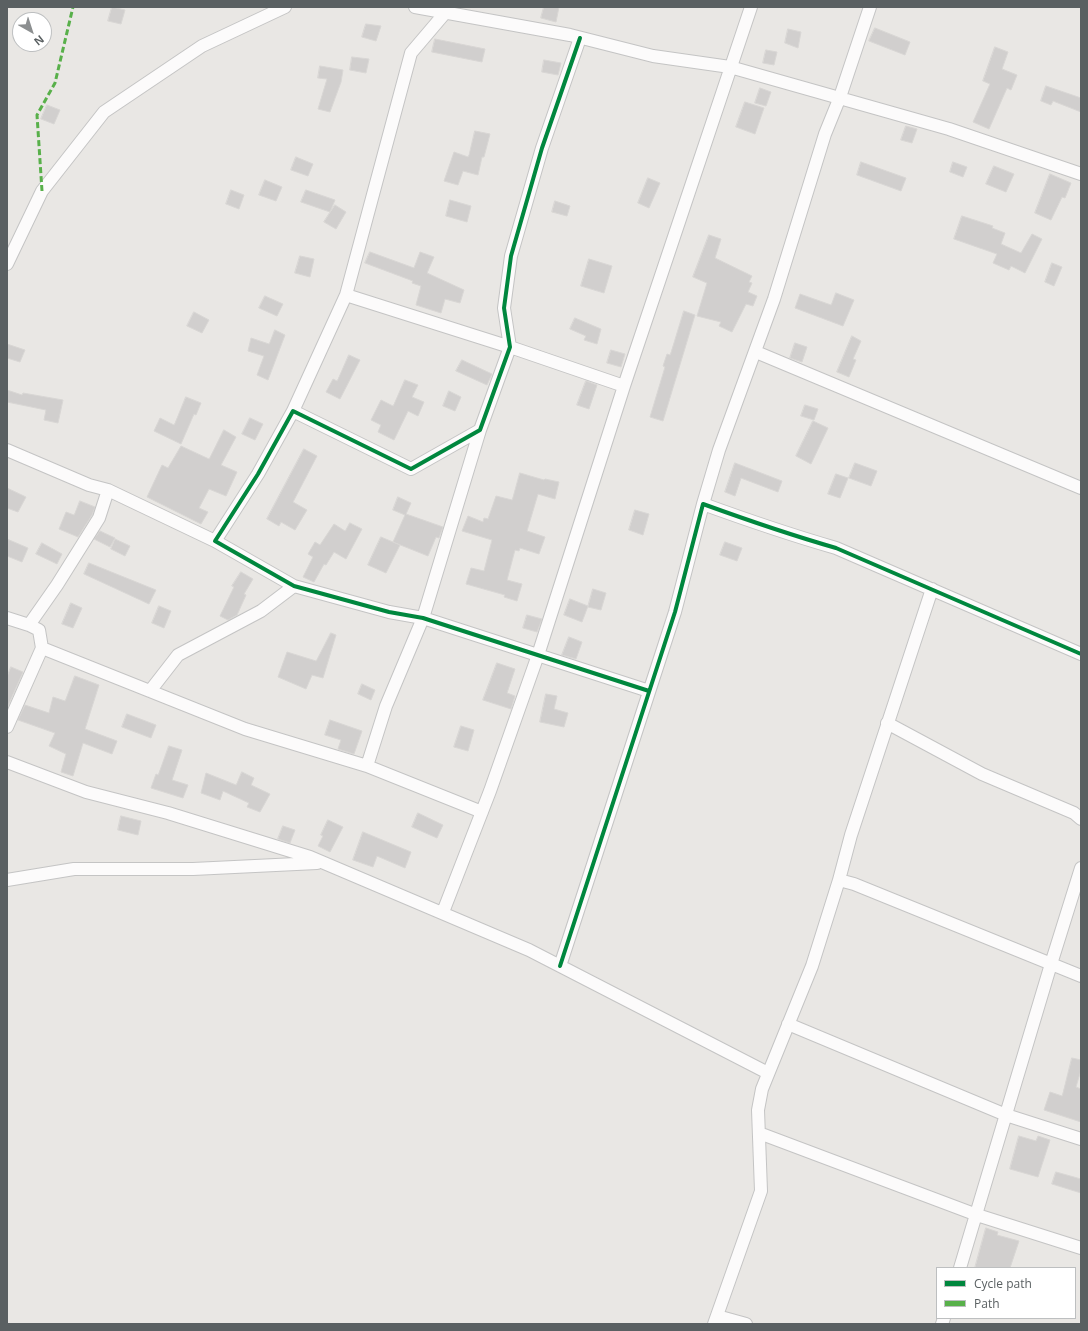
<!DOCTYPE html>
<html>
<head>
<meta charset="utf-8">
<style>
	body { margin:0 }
	#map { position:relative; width:1088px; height:1331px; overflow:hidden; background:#e9e7e4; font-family:"Open Sans",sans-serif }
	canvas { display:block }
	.frame { position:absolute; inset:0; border:8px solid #5a6062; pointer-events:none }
	.legend { position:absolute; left:936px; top:1267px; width:140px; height:52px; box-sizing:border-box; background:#fff; border:1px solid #bdbfc0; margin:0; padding:5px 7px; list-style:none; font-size:12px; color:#5a6062 }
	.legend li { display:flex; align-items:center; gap:8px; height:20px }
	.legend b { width:20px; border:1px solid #bdbfc0 }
	.north { position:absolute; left:12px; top:12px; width:40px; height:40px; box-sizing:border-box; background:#fff; border:1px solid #bdbfc0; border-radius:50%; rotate:141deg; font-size:11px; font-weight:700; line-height:16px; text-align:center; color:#5a6062 }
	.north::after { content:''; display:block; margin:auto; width:14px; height:18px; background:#8c8f90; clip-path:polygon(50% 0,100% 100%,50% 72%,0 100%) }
</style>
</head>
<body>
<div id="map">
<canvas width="1088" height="1331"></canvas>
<div class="frame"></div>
<ul class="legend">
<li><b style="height:5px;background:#00873e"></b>Cycle path</li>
<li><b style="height:5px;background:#58b04a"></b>Path</li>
</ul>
<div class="north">N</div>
</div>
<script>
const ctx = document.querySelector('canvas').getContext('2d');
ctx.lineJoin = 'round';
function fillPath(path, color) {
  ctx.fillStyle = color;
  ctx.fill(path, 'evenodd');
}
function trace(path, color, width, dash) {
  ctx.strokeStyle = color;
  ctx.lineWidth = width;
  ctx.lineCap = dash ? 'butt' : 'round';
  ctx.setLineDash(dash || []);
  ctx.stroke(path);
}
const building = new Path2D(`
	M112,7L125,10L121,24L108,21Z
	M544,7H559L556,22L541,18Z
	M366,24L381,26L376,41L362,37Z
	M875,28L910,42L905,55L869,41Z
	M788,29L801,32L798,48L785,43Z
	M435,39L485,49L482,62L432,52Z
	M995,47L1008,52L1002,69L1017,75L1011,90L1007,88L989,129L973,122L990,84L983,81Z
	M766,50L777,52L774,65L763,63Z
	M352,57L369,59L366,73L350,70Z
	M544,60L561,63L558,75L542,72Z
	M320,66L343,70L341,82L330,112L318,109L327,79L318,78Z
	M1046,86L1081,98V112L1053,101L1051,105L1041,101Z
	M760,88L771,92L766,106L755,103Z
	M745,102L764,108L755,134L736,127Z
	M47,105L60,110L54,124L41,119Z
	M906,126L917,129L912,143L901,140Z
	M475,131L490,134L484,157H482L478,175L463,171L458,185L444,181L454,152L468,157L469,155Z
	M296,157L313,164L308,176L291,170Z
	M861,162L906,178L901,191L857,175Z
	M953,162L967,167L963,177L950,172Z
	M994,166L1014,174L1006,192L986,184Z
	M1050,174L1071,183L1065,198L1062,197L1051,220L1035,213Z
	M648,178L660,183L649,208L638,203Z
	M265,180L282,187L276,201L259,195Z
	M231,190L244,195L239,209L226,204Z
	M306,190L335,200L330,212L301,202Z
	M450,200L471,206L467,222L446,216Z
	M555,201L570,206L567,216L552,212Z
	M335,205L346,212L336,229L324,222Z
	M962,216L993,226L992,228L1005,233L1001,244L1021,253L1032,234L1042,239L1025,273L1011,266L1009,270L993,263L997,254L954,239Z
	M709,235L721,239L715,258L752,276L749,282L752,283L748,292L757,296L753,306L746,304L732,332L719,326L721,322L697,316L707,283L693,277Z
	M370,252L414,268L420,252L434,257L427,273L464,290L460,303L445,299L441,313L416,305L421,286L412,283L413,281L365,263Z
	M300,256L314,259L310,277L295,273Z
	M589,259L612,266L604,293L581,286Z
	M1052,263L1062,267L1054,286L1045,282Z
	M836,293L854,300L843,326L795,308L800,294L831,305Z
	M265,296L283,304L277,316L259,308Z
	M684,311L695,315L663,421L650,417L665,367L663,366L667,354L670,355Z
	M194,312L209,320L202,333L187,326Z
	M575,318L601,329L597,344L584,340L586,336L570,329Z
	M275,330L285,335L268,380L257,375L264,356L248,351L251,338L269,344Z
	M852,336L861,341L853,359L856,360L849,377L837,372Z
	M795,343L807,347L802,362L790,358Z
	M7,344L25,350L20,362L7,358Z
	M611,350L625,354L621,367L607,363Z
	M349,355L360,360L340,399L326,392L333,379L337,381Z
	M462,360L492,374L487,385L456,371Z
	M405,380L418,385L412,397L424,402L418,416L408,411L394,440L378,432L381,425L371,420L381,400L393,406Z
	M586,381L597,385L589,409L577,405Z
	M7,390L22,395L23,393L63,400L58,423L44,420L46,410L7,402Z
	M449,391L461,397L455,411L443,406Z
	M186,397L201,403L196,415L194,414L181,444L154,431L160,418L174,425Z
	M805,405L818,409L814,420L801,416Z
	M250,418L263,424L255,440L242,434Z
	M813,421L828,428L811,464L796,456Z
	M224,430L236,437L221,465L237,472L226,496L209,489L199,508L208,512L201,524L147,497L162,465L168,468L181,446L209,459Z
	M304,449L317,456L293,502L307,510L295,530L281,522L279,526L267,519Z
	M735,463L782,481L778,492L741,478L735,496L725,492Z
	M855,463L877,471L871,486L849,478Z
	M520,473L544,480L545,479L559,482L555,499L538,494L527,531L545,537L539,554L520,548L519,551L515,550L507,580L522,584L517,601L504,597L505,595L466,584L471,568L484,571L492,540L462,531L468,516L483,522L484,518L488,519L496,496L512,500Z
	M836,474L848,478L840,498L828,494Z
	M7,488L26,497L18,512L7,508Z
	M398,497L411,503L406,514L443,527L439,538L436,537L428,556L393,542L405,515L393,510Z
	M80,501L95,507L92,515L78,537L59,529L66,512L74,515Z
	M635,510L649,514L643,535L629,530Z
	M350,523L362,529L346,559L334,552L326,565L324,564L314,582L303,577L313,557L308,554L315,542L320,545L334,524L345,531Z
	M100,531L115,538L110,547L94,539Z
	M381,537L400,545L386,573L368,565Z
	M7,539L28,548L22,562L7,556Z
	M115,539L130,546L125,556L111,549Z
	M725,542L742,548L737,561L720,555Z
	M42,543L62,554L57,564L36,554Z
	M89,563L156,590L149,604L84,574Z
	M241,572L253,579L244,594L246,595L237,615L228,620L220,616L234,587L232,586Z
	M593,589L606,593L601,610L588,607Z
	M570,599L588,606L582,622L564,615Z
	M71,603L82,608L73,628L62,624Z
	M159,606L171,611L164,628L152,623Z
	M527,615L542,619L537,632L523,628Z
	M331,633L336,635L323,678L312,675L306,689L278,677L287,652L316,661Z
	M569,637L582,642L576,659L562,655Z
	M497,663L515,669L507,693L515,696L511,709L483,700Z
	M11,667L23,672L7,708V677Z
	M75,676L99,685L85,729L117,741L112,754L83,743L73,776L61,772L66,754L49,746L55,733L18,720L25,705L49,713L53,697L65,701Z
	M362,684L375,690L371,700L358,694Z
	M546,694L557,696L554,709L568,713L564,727L540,722Z
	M127,714L156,725L151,738L122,727Z
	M330,720L362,731L354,754L338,749L341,740L325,735Z
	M461,726L474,730L468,751L454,747Z
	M169,746L182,750L172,780L188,785L183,798L151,788L156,774L158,775Z
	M242,772L254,778L251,785L270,794L260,812L247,807L249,803L223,791L220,800L201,793L206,773L236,785Z
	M418,813L443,825L437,838L412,827Z
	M121,816L141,821L138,835L118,830Z
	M328,820L343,827L330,852L318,846L323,836L321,835Z
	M283,826L295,830L290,843L278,839Z
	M363,832L411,852L405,868L377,856L373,867L353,860Z
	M1072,1058L1081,1060V1070L1076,1087L1081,1089V1122L1044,1110L1050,1092L1062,1096Z
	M1019,1136L1036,1141L1038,1136L1050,1140L1038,1177L1010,1169Z
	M1056,1172L1081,1179V1193L1052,1184Z
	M986,1228L998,1232L997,1235L1019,1241L1010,1268H975Z`);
fillPath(building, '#d1cfce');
trace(building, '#d8d6d4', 1);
const street = new Path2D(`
	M415,7L570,35L653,56L730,67L949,129L1081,174
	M580,38L542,148L511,256L504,308L510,347L480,430L411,469L293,411L258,474L215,541L294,586L389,612L423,618L649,691
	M7,264L42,191L104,112L202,46L285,7
	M346,295L510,347L624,386
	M756,352L1081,488
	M293,411L346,295L411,53L445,13
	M7,450L89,485L108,490L215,541
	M108,490L99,518L57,585L29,625L39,630L42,648L245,729L367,766L482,812
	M703,504L719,450L774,299L825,134L840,97L870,7
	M932,589L851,835L839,880L854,884L1081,976
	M7,618L29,625
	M150,691L178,655L261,611L294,586
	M887,723L982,774L1074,813L1081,819
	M7,727L42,648
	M7,762L86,792L168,813L310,857L529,950L768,1073
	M367,766L386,706L423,618L480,430
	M7,880L74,869H193L317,863
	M443,912L490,791L538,655L624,386L751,7
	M560,966L675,612L703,504C747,520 791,535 836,548L1081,654
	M788,1024L1006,1115L1081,1139
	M759,1133L977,1215L1081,1248
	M960,1268L1051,964L1081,868
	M717,1316L746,1324
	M714,1324L761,1191L758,1110L762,1089L812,966L839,880
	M942,1324L944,1318`);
trace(street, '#c4c4c4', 14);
trace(street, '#fcfbfb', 12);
trace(new Path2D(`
	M42,191L37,115L55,83L73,7`), '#58b04a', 3, [6, 3]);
trace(new Path2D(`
	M580,38L542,148L511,256L504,308L510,347L480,430L411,469L293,411L258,474L215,541L294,586L389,612L423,618L649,691
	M560,966L675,612L703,504C747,520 791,535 836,548L1081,654`), '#00873e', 4);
</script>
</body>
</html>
